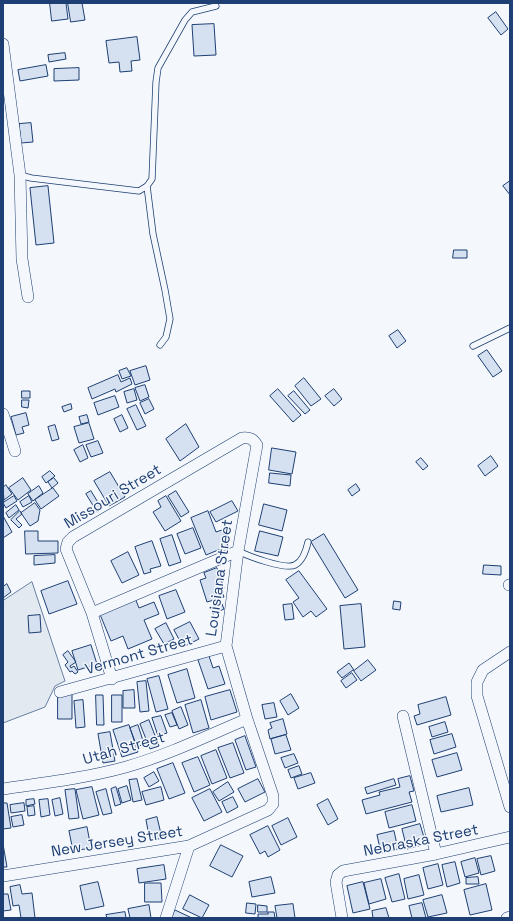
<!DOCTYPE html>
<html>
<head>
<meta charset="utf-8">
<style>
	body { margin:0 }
	#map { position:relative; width:513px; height:921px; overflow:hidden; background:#f4f7fb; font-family:"Space Grotesk",sans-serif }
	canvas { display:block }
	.frame { position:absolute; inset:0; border:4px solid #1d3f73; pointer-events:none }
</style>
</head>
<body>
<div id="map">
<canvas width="513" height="921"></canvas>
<div class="frame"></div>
</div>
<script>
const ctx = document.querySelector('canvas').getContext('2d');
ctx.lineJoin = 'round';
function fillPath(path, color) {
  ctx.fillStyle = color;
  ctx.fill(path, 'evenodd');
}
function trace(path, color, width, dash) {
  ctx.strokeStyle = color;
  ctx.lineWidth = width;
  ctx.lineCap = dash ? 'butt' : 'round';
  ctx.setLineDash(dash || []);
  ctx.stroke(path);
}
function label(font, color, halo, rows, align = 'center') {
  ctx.font = font + ' "Space Grotesk",sans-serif';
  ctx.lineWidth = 3;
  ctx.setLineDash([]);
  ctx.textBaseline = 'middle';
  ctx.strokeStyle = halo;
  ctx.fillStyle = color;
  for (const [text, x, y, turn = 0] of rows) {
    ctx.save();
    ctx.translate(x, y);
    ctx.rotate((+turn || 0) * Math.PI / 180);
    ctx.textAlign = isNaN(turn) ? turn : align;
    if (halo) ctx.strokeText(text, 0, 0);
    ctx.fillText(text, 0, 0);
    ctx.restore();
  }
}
const green = new Path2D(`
	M32,582L65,681L55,686L45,707L3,723V601Z`);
fillPath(green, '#e3e9f0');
trace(green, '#687fa3', 1);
const building = new Path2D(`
	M50,3H66L68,19L52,21Z
	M68,3H82L85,20L71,22Z
	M496,12L508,29L501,35L488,18Z
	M214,24L216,55L194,56L192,25Z
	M137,37L140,60L131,61L132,71L120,72L119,62L109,63L106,41Z
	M65,53L66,59L49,62L48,55Z
	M46,65L48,76L20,81L18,70Z
	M79,68V80L54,81V69Z
	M31,123L33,142L21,143L19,124Z
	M510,181V195L503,186Z
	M48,186L54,243L36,245L30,188Z
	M454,250H467V258H453Z
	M398,330L406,341L397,348L389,336Z
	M487,350L502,371L493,377L478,356Z
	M146,366L150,380L135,385L130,371Z
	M127,368L131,376L122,379L119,371Z
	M118,375L121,382L130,378L132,384L116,392L115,389L92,399L88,388Z
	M304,378L321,399L311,406L295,386Z
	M145,385L149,397L140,401L135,388Z
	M134,389L137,400L127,403L124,392Z
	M278,389L301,415L293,422L270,396Z
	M334,389L342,399L334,406L325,396Z
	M22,391H30V398H22Z
	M294,391L310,410L305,414L288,396Z
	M115,396L119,407L98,415L94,403Z
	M149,399L154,409L145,414L140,403Z
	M22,400H29L28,408L22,407Z
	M71,404L72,409L64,412L62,407Z
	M136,405L146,426L137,430L127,409Z
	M26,413L29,425L22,427L24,433L16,435L11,417Z
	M87,415L89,422L81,424L79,417Z
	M122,415L128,428L120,432L114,419Z
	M89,423L94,439L79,443L74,427Z
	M186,424L199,447L180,461L166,439Z
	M55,425L59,439L52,441L48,427Z
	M98,441L103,453L91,457L86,445Z
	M83,445L88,458L80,462L74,450Z
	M272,448L296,452L292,474L269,470Z
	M491,456L498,466L485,476L478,466Z
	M421,458L428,466L423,470L416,462Z
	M50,471L55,476L46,483L42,477Z
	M110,472L125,497L109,506L94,481Z
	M270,473L291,475L290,486L269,483Z
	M23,478L31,490L18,500L9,488Z
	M54,478L58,483L52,488L48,482Z
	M356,484L360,490L352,496L348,490Z
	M6,485L12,494L4,500L3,488Z
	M39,486L43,493L33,501L28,494Z
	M53,488L59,496L41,509L35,500Z
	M91,491L102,509L97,512L86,494Z
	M176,491L189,512L181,517L168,496Z
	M14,496L17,501L6,508L3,503Z
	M29,496L32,502L23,507L20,502Z
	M166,496L181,521L165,531L153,512L161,507L158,501Z
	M232,501L238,511L216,522L210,512Z
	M35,503L40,510L38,521L30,526L21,513Z
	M264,504L287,510L282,531L259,525Z
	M16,505L19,510L9,518L6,513Z
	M20,511L22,514L16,519L22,525L19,528L11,520Z
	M208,511L216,532L222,530L228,546L206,555L191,518Z
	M3,516L12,532L3,538Z
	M193,528L201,548L185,554L177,534Z
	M25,531H38V541H58V553L26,554Z
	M260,531L283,537L278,556L255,551Z
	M324,534L358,590L345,598L311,542Z
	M172,535L181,562L169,566L160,539Z
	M152,541L161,566L150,569L151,572L144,574L135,547Z
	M128,552L139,575L122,583L111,561Z
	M55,555V563L34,565V556Z
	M484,565L501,566V575L483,574Z
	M217,568L224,588L221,589L224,597L207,602L200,580L206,578L204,573Z
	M299,571L327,609L316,617L311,611L303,617L293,602L299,598L286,580Z
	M68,581L77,604L49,614L41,591Z
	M7,584L11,592L3,598V587Z
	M176,590L185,612L167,619L159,596Z
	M135,598L139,608L154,602L159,614L144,620L152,639L128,649L123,636L111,641L99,612Z
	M394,601L401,602L400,610L393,609Z
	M222,604L224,609L213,614L211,608Z
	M292,604L294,619L285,620L283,605Z
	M361,604L365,647L344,649L340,606Z
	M40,615L41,632L29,633L28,616Z
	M190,622L199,639L183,647L174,630Z
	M166,623L174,639L164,644L155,629Z
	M91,645L97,664L78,670L72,651Z
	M68,651L76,662L70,666L71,668L74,666L78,672L75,674L72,671L70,672L65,665L68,662L63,655Z
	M209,656L213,668L219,666L225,684L208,689L198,660Z
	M368,660L376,670L361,681L353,670L342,678L337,672L349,663L354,670Z
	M187,669L195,698L177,703L168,675Z
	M352,673L357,680L346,688L341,681Z
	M159,676L168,709L156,712L147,679Z
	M146,681L149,711L140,712L137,682Z
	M134,690L135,708H123V691Z
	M230,690L237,712L211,720L205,697Z
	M58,694H72V719H58Z
	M291,694L299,708L288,715L280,701Z
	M96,695H103L104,725H97Z
	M112,695H122V722H112Z
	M446,697L451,715L417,725L414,716L420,714L418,705Z
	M83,700L85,727L76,728L74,701Z
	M201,700L209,728L193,733L185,705Z
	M274,703L277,717L265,719L262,705Z
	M181,707L188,725L179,729L172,711Z
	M172,713L177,725L170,727L165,715Z
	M161,716L167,733L158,736L152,718Z
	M283,719L287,734L270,739L268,730L272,728L270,723Z
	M149,720L159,746L150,749L140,724Z
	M445,722L448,732L432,737L429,727Z
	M129,725L138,752L122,757L113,730Z
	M138,725L144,744L137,747L130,728Z
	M110,732L115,761L103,763L98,734Z
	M452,734L456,747L434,754L430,740Z
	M286,735L291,750L275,754L271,739Z
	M245,736L256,767L246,770L235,740Z
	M233,743L244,773L230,778L218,748Z
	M216,750L227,778L212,784L201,756Z
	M457,753L462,770L437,777L432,760Z
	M294,754L298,763L285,768L281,758Z
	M198,757L210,785L194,792L182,763Z
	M173,763L185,793L169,799L157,769Z
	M299,766L302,774L291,778L288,770Z
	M154,772L159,781L149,787L144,778Z
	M311,773L315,783L298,789L294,778Z
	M410,776L414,791L409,792L412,802L366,814L362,800L380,795L379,792L400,787L398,779Z
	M137,779L142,800L133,802L129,780Z
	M258,779L265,792L245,802L238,789Z
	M394,779L396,785L367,794L365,788Z
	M228,782L234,792L219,801L213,792Z
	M127,786L131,800L122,803L118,789Z
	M92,787L99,815L83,819L76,790Z
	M116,787L121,804L115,806L111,789Z
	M161,787L164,800L146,805L142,792Z
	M469,788L473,805L441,812L437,796Z
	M75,789L79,818L69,819L65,790Z
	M106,789L112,813L103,815L96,792Z
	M210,789L222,812L204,821L192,798Z
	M233,797L238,807L227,813L222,802Z
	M60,798L63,814L55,816L52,800Z
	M34,799L35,804L26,806V800Z
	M48,799L50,815L41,817L39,800Z
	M328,799L338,819L328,825L317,805Z
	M3,803H7L11,828L3,829Z
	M24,803L25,811L11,813L10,805Z
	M412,805L416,821L389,828L385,812Z
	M34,806L35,815L28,816L27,807Z
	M22,815L24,825L13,827L11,817Z
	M157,817L162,838L150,841L146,820Z
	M288,818L297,837L281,845L272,826Z
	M420,824L426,844L407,849L402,829Z
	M268,826L280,850L268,857L265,851L260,854L250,835Z
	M87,827L91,848L73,851L69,831Z
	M394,831L398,849L381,853L377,835Z
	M3,844L7,867H3Z
	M221,845L243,856L232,877L210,866Z
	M491,856L495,871L481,875L477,859Z
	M475,858L479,873L465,877L461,862Z
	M455,862L460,883L447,887L442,865Z
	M438,864L443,885L428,889L423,868Z
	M164,865L166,879L139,883L137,869Z
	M399,874L405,899L392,902L385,878Z
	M419,875L424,895L408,899L404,879Z
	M271,877L275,893L252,897L249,882Z
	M478,877L479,884H466V878Z
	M381,879L386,899L369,904L364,883Z
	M98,882L104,906L85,910L80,886Z
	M363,882L370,909L353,913L347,886Z
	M145,883H161L162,902H145Z
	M486,884L492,910L470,915L464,890Z
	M20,885L22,894L32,893L35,918H21L19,905L13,906L10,887Z
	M3,894H8L11,910L3,911Z
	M190,895L209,905L202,918L183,909Z
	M442,895L447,913L428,917L423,900Z
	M247,903L256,904L255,914L246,913Z
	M422,903L426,918H412L409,906Z
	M293,904L295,918H277L275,906Z
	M149,905L151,918H130L128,909Z
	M258,905L267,906V912H258Z
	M386,908L389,918H373L372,911Z
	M175,910L192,918H172Z
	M125,912L126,918H107L106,915Z
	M268,912H274L275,918H258V914H268Z`);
fillPath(building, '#d5e0f0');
trace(building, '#1d3f73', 1);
const lane = new Path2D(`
	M20,175L31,178L139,191L147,186L152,179L156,82L158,68L185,20L192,12L216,6
	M147,186L153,234L165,290L170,319L166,337L160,345
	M473,346L510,328
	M238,551C248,556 285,570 295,565C303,561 306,551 308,542`);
const street = new Path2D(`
	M3,44L20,175L22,259L28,297
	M3,414L15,451
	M509,585H510
	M92,613L238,551
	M510,652L483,670L477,682V696L510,807
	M60,692L226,646
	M403,716L436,854
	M3,789C44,783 86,778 126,767C168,755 207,736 247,719
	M3,876L189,846L268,810L273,804V796L247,719L226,646L238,551L257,445C253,439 250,437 242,438L73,537L68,542L66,549L92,613L112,679
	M166,918L189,846
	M342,918L336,882L338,875L343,871L436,854L510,837
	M507,918L510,917`);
trace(lane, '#1d3f73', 7);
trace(street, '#1d3f73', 12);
trace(lane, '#f4f7fb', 5.5);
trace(street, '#f4f7fb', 11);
label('15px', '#1d3f73', '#f4f7fb', [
	["Missouri Street",113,497,-31],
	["Louisiana Street",220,578,-82],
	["Vermont Street",139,655,-16],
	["Utah Street",124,749,-16],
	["Nebraska Street",421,841,-11],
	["New Jersey Street",117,842,-9]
]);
</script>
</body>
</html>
